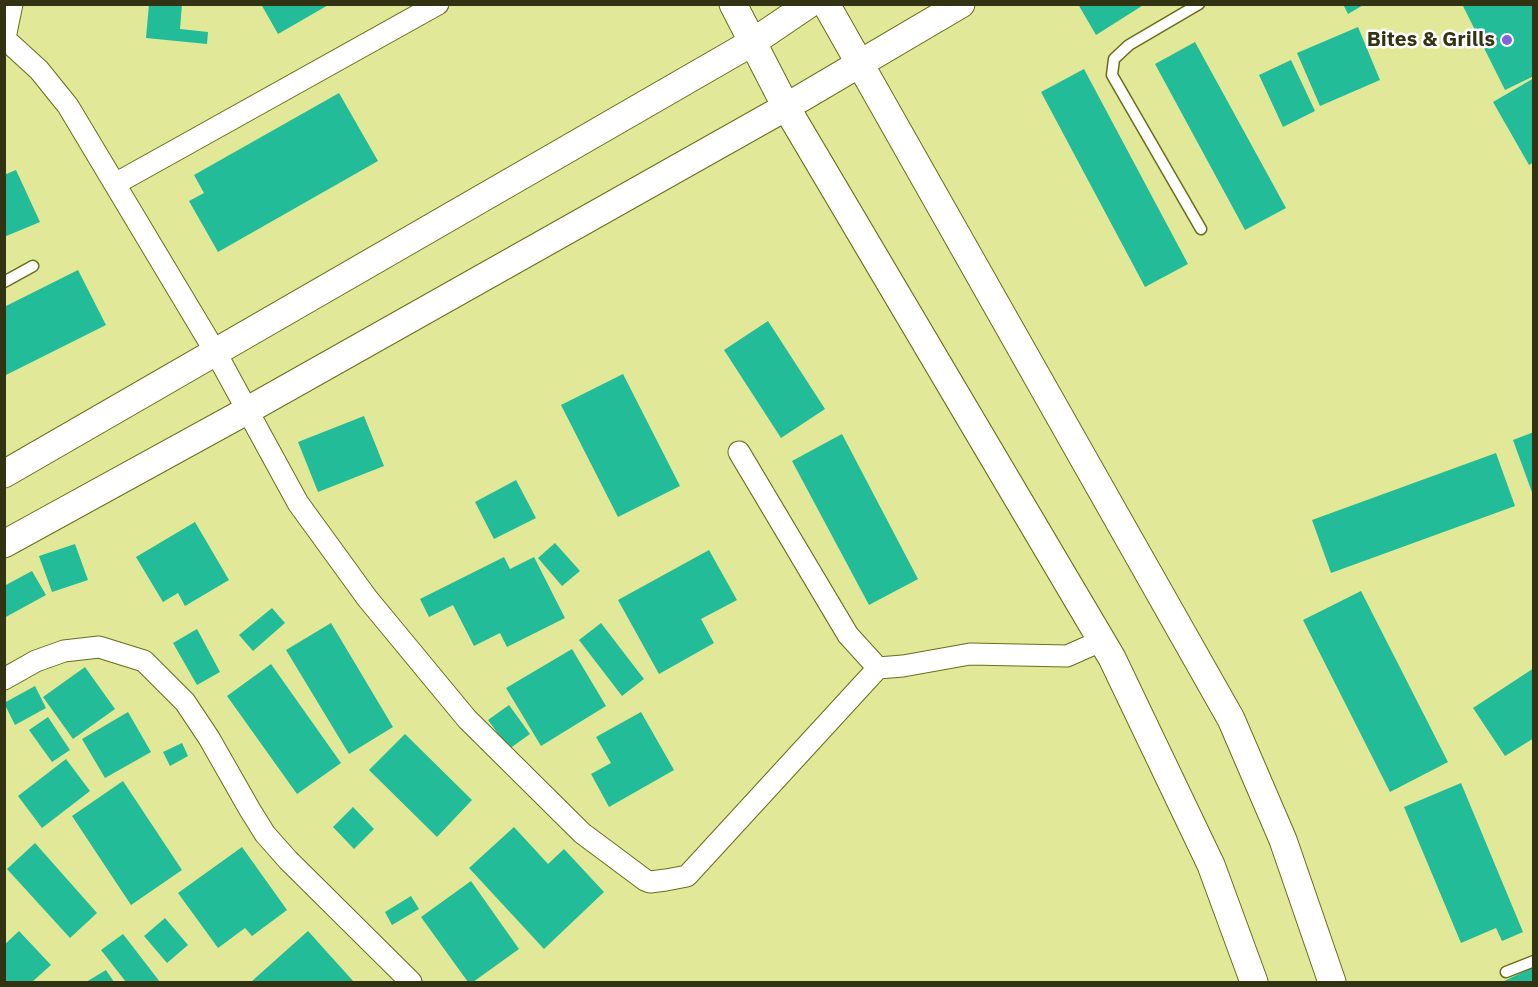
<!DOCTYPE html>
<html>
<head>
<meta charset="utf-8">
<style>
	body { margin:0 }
	#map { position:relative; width:1538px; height:987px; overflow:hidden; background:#e1e897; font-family:"IBM Plex Sans",sans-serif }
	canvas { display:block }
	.frame { position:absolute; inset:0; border:6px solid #313312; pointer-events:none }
</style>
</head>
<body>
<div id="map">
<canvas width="1538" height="987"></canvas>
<div class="frame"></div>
</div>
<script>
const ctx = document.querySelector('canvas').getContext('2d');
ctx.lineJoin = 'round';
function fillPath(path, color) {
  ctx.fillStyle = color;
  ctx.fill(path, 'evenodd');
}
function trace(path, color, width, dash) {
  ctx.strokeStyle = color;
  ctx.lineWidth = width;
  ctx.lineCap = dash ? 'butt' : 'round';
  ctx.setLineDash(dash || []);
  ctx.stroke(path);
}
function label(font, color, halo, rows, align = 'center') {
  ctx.font = font + ' "IBM Plex Sans",sans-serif';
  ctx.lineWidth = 5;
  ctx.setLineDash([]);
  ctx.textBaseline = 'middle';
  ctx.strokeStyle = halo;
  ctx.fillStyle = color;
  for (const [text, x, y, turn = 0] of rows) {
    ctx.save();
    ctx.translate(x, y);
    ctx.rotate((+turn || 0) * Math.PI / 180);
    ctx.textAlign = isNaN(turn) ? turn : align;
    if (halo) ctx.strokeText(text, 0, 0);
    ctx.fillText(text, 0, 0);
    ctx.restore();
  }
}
fillPath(new Path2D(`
	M149,4H182L180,29L208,32L207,44L146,38Z
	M261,4H330L278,34Z
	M1078,4H1145L1096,35Z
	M1343,4H1365L1348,14Z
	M1462,4H1534V76L1505,90Z
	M1358,27L1380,80L1320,106L1297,53Z
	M1195,42L1286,208L1245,230L1155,64Z
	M1291,60L1315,111L1283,127L1259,75Z
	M1084,69L1188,264L1145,287L1041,92Z
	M1534,78V162L1529,165L1493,102Z
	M339,93L378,161L218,252L189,201L204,193L194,175Z
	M16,170L40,222L4,237V175Z
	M78,270L106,325L4,376V307Z
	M768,321L825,409L781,438L724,350Z
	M623,374L680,486L618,517L561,405Z
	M364,416L384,466L318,492L298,442Z
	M1534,432V495H1533L1513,440Z
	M842,434L918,579L869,605L792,461Z
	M1496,453L1515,506L1331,573L1312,520Z
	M516,480L536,518L494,539L475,502Z
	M195,522L229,580L185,606L178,593L163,602L136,557Z
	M555,543L580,571L562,586L538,558Z
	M75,544L88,580L52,592L39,556Z
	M709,550L737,600L701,619L714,643L659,674L618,600Z
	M504,557L510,569L534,557L565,618L507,647L500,633L474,646L453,605L429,617L420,599Z
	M32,571L46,595L4,618V586Z
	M1361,591L1448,762L1390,792L1303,620Z
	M272,608L285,623L253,651L239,635Z
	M331,623L393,727L349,754L286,650Z
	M601,623L644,679L622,696L579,640Z
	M197,629L220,672L197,685L173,643Z
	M572,649L606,706L541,746L506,688Z
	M271,664L341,763L297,794L227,696Z
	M85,667L115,709L73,739L43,697Z
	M1534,668V738L1505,756L1473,708Z
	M35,686L46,708L15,725L4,703Z
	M509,705L530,734L509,749L488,720Z
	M128,712L151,752L105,778L82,739Z
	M641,712L674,770L609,807L591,774L611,763L596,737Z
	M48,717L70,750L52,762L29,730Z
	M405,734L472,800L437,837L369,770Z
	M182,743L188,756L170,766L163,752Z
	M66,759L90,791L42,828L18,796Z
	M123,781L182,870L131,905L72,816Z
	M1461,783L1523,932L1502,941L1496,928L1461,943L1404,807Z
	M353,807L374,829L354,849L333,827Z
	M514,827L548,864L564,849L604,892L544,949L469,868Z
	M35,843L97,913L70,938L7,869Z
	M242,847L287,910L252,936L245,928L218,948L178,893Z
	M471,881L519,949L473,982H468L421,917Z
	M411,896L419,909L392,925L385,912Z
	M165,918L188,945L167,963L144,936Z
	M19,931L51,965L32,982H4V945Z
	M308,931L354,982H254L252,981Z
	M123,934L160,982H126L101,950Z
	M1534,967V982H1502Z
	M106,970L114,982H86Z`), '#22bc99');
const service = new Path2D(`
	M1199,4L1129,45L1114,59L1112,75L1201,229
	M4,282L33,266
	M1506,972L1534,961`);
const minor = new Path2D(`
	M4,38L39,70L68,106L216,353L298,503L367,598L467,719L582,833L645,880L650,882L666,880L687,876L878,668
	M5,38L12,4
	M115,184L438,4
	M739,452L848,635L878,668L903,666L970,654L1067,656L1101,641
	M4,679L36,661L64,651L99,647L144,661L185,702L209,738L250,810L265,834L288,860L411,982`);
const tertiary = new Path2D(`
	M733,4L786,107L1112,658L1211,865L1254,982
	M826,4L1231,719L1283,840L1332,982
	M4,474L753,42L809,4
	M4,544L248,410L786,107L961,4`);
trace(service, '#696e1a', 13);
trace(minor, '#696e1a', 23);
trace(tertiary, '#696e1a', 29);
trace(service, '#fff', 10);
trace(minor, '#fff', 21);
trace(tertiary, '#fff', 27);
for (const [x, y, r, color] of [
	[1507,40,6,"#8362dd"]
]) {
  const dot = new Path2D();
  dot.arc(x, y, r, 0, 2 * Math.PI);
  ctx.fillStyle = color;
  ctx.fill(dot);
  trace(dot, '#fff', 2);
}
label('bold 21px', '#313312', '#fff', [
	["Bites & Grills",1495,40]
], 'right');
</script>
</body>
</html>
